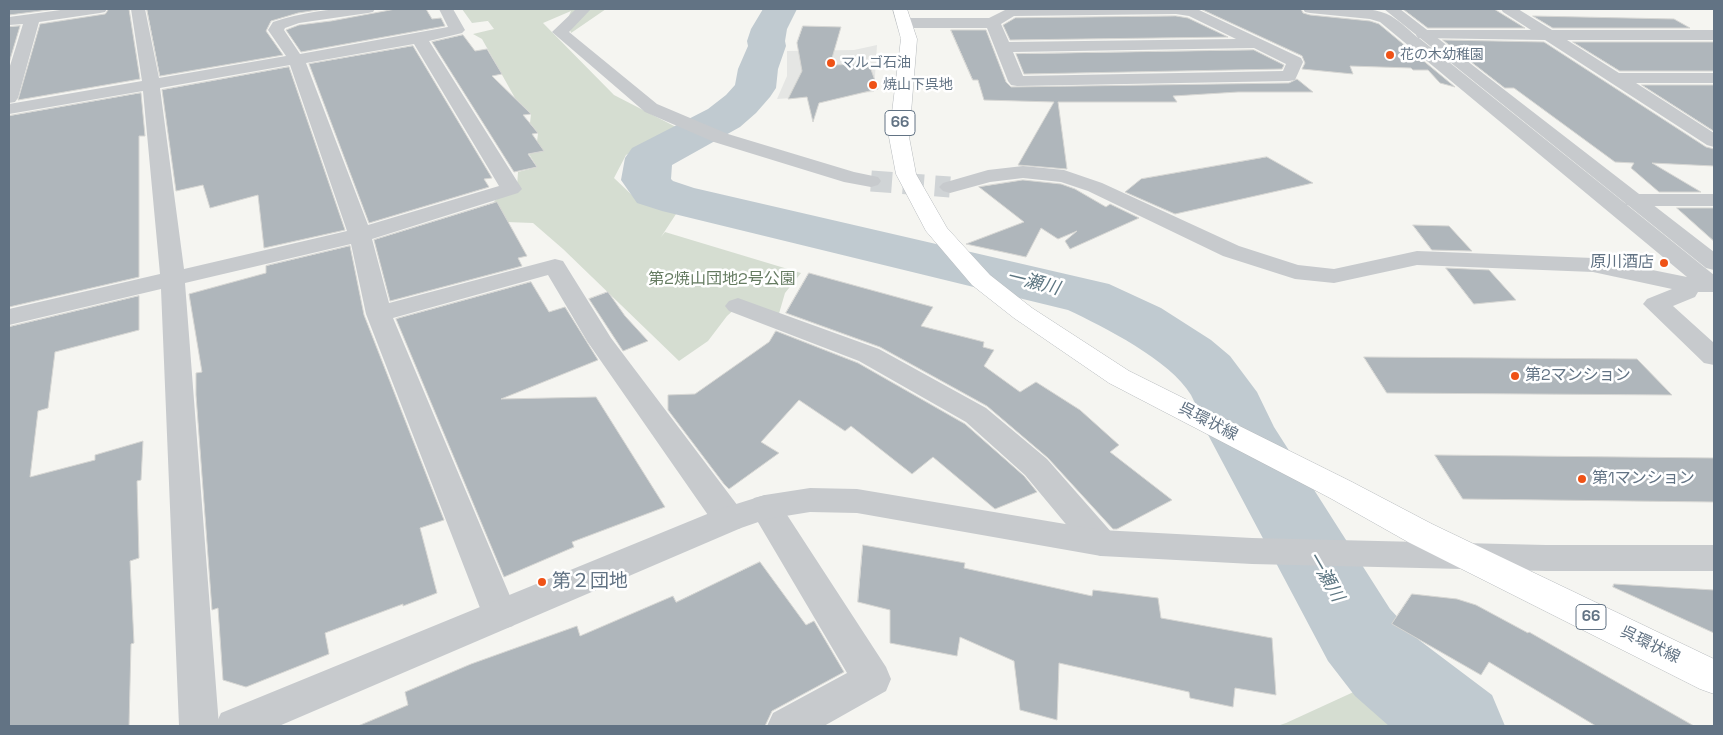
<!DOCTYPE html>
<html>
<head>
<meta charset="utf-8">
<style>
	body { margin:0 }
	#map { position:relative; width:1723px; height:735px; overflow:hidden; background:#f5f5f1; font-family:"Space Grotesk",sans-serif }
	canvas { display:block }
	.frame { position:absolute; inset:0; border:10px solid #627384; pointer-events:none }
</style>
</head>
<body>
<div id="map">
<canvas width="1723" height="735"></canvas>
<div class="frame"></div>
</div>
<script>
const ctx = document.querySelector('canvas').getContext('2d');
ctx.lineJoin = 'round';
function fillPath(path, color) {
  ctx.fillStyle = color;
  ctx.fill(path, 'evenodd');
}
function trace(path, color, width, dash) {
  ctx.strokeStyle = color;
  ctx.lineWidth = width;
  ctx.lineCap = dash ? 'butt' : 'round';
  ctx.setLineDash(dash || []);
  ctx.stroke(path);
}
function label(font, color, halo, rows, align = 'center') {
  ctx.font = font + ' "Space Grotesk","Noto Sans JP",sans-serif';
  ctx.lineWidth = 5;
  ctx.setLineDash([]);
  ctx.textBaseline = 'middle';
  ctx.strokeStyle = halo;
  ctx.fillStyle = color;
  for (const [text, x, y, turn = 0] of rows) {
    ctx.save();
    ctx.translate(x, y);
    ctx.rotate((+turn || 0) * Math.PI / 180);
    ctx.textAlign = isNaN(turn) ? turn : align;
    if (halo) ctx.strokeText(text, 0, 0);
    ctx.fillText(text, 0, 0);
    ctx.restore();
  }
}
fillPath(new Path2D(`
	M877,45L874,92L777,99L787,76V51L854,50Z`), '#e5e6e4');
fillPath(new Path2D(`
	M462,9H606L571,33L567,20L571,11L543,23L614,95L676,127L626,155L614,178L634,197L678,211L661,237L665,232L801,273L785,293L778,317L738,306L727,316L708,341L679,361L563,249L533,223L506,222L494,201L517,187L518,172L537,167L529,154L543,151L537,142L538,133L530,123L531,114L515,98L482,39L473,34L494,29L488,21L495,20L472,23Z
	M1371,684L1419,726H1277L1286,723Z`), '#d5ddd1');
fillPath(new Path2D(`
	M763,9H797L787,29L785,41L786,46L778,69L776,88L770,97L756,113L740,127L672,165L671,179L673,181L694,188L1109,284L1161,308L1211,340L1230,356L1257,392L1274,427L1390,609L1419,640L1492,695L1505,726H1389L1355,696L1328,661L1206,431C1201,419 1197,406 1191,395C1170,360 1104,327 1068,310L662,211L637,203L621,180L625,158L632,148L708,109L726,95L735,85L738,69L748,46L747,41L751,29Z`), '#c0cad0');
const building = new Path2D(`
	M9,9H56L9,15Z
	M109,9H129L140,79L18,100L40,24L105,14Z
	M147,9H324L298,13L271,21L266,31L283,55L160,76Z
	M396,9H426L432,19L441,18L445,26L301,52L286,30L299,25L331,21Z
	M1201,9H1301L1303,13L1310,15L1370,21L1379,24L1455,87L1440,83L1428,70H1413L1411,68L1350,66L1353,74L1302,69L1305,63L1302,56Z
	M1403,9H1494L1525,28H1428Z
	M1176,16L1188,18L1228,37L1010,40L1003,25L1015,18Z
	M1533,16L1674,19L1690,28H1553Z
	M20,26L9,63V27Z
	M803,26L841,27L830,65L869,64L878,89L819,103L813,122L807,97L788,99L802,71L797,43Z
	M951,30H986L1006,82L1011,87L1289,83L1297,79L1313,92H1238L1173,96L1177,102H1058L1067,169L1018,165L1054,102L984,100L978,80H973Z
	M463,35L475,51L487,49L502,74L492,76L531,114L523,115L538,133L532,134L544,151L528,154L537,167L514,172L432,42Z
	M1443,40L1544,42L1706,147L1714,149V166L1652,163L1701,192H1659L1631,168L1634,163L1615,162L1514,88H1505Z
	M1573,42H1714V71H1620Z
	M413,46L492,178L484,179L489,187L369,223L309,64Z
	M1254,50L1284,65L1282,69L1024,74L1016,54Z
	M289,67L345,230L264,248L258,195L210,208L203,185L176,191L162,90Z
	M1642,85H1714V131Z
	M141,93L145,136H139V277L9,307V116Z
	M1267,157L1313,183L1175,214L1125,192L1141,179Z
	M1023,180L1061,184L1075,189L1106,207L1110,204L1139,218L1070,249L1065,241L1077,231L1058,239L1041,228L1026,257L966,244L1024,222L979,187Z
	M497,202L527,256L518,258L522,266L390,301L374,240Z
	M1677,208H1714V241Z
	M1413,225L1449,226L1472,251L1432,250Z
	M350,246L364,315L444,520L420,528L437,593L403,606V604L325,633L329,654L246,687L223,680L218,608L212,610L196,395V373L202,372L189,294L266,273V266Z
	M1446,268L1489,270L1516,300L1474,304Z
	M809,273L933,307L921,326L984,342L983,347L994,350L984,366L1020,392L1036,382L1080,410L1119,445L1110,452L1172,500L1117,529H1113L1048,458L987,406L880,347L786,313Z
	M531,282L549,312L565,307L598,360L501,399L596,397L665,507L572,542L574,547L504,577L396,319Z
	M608,292L625,316L648,341L623,351L589,299Z
	M139,296V330L55,352L48,408L38,411L30,477L95,460V455L143,441L141,480L137,481L139,558L130,561L134,643L131,644L129,726H9V327Z
	M776,331L858,363L965,424L1024,476L1037,492L995,509L933,457L912,474L851,426L845,431L799,400L761,442L779,453L729,489L724,484L668,410V395L695,394L769,342Z
	M1364,357L1637,359L1672,395L1387,393Z
	M1435,455L1714,458V502L1463,499Z
	M863,545L965,563L964,568L1092,596L1093,590L1158,598L1161,618L1272,638L1276,695L1235,688L1233,707L1190,698L1189,692L1059,663L1057,720L1020,710L1014,661L960,637L957,656L890,643V610L858,602Z
	M760,562L806,625L814,621L844,672L772,711L765,726H358L408,705L405,692L471,664L577,626L580,636L673,596L676,602Z
	M1614,584L1714,590V633L1613,587Z
	M1412,594L1457,599L1476,605L1528,633L1529,632L1694,726H1596L1489,662L1481,675L1392,624Z`);
fillPath(building, '#afb6bb');
trace(building, '#d6d6d3', 1);
trace(new Path2D(`
	M871,181L950,187`), '#d0d4d6', 21, [21, 11]);
const primary = new Path2D(`
	M893,9H907L917,39L909,137L916,174L947,228L990,275L1032,308L1129,371L1352,482L1432,524L1714,659V694L1700,689L1408,542L1330,498L1109,383L1014,318L972,285L926,231L896,174L889,137L901,39Z`);
trace(primary, '#b7bbbe', 1);
fillPath(new Path2D(`
	M68,9H107L105,12L100,13L39,22L18,98L15,102L9,103V69L23,24L9,25V17Z
	M131,9H145L159,78L286,56L268,30L273,22C306,11 341,7 375,9L373,12L368,13L299,23L285,28L284,30L300,54L448,27L439,9H453L465,30L462,33L429,41L522,189L518,193L372,239L389,303L555,259L563,261L611,338L741,510L745,519L741,528L729,531L717,528L587,341L548,275L393,318L518,615L513,626L500,630L487,626L366,314L351,244L185,283L219,726H179L161,289L9,325V309L160,274L143,91L9,114V104L142,81ZM414,44L499,186L368,225L306,63ZM290,65L347,231L184,269L160,88Z
	M576,9H591L569,32L657,104L728,134L854,172L878,177L881,181L878,185L871,187L844,182L714,142L645,112L552,32Z
	M1007,9H1197L1301,58L1303,62L1295,80L1289,81L1017,86L1011,85L1008,81L987,28H904L899,26L896,23L899,20L904,18H989ZM1176,14L1189,16L1236,39L1009,42L1001,24L1014,16ZM1254,48L1286,64L1283,71L1023,76L1013,52Z
	M1303,9C1327,9 1370,4 1391,16C1401,22 1410,31 1418,38L1416,35L1418,32L1424,30H1531L1503,12L1501,9H1518L1552,30H1714V40H1567L1619,73H1714V83H1636L1714,133V147L1707,145L1545,40L1419,38L1626,204L1623,200L1626,195L1634,194H1714V206H1634L1627,205L1714,275V292H1698L1695,297L1673,306L1714,343V365L1704,363L1643,304L1647,299L1672,289L1593,272L1417,265L1334,283L1295,279L1223,256L1088,191L1061,182L1023,178L990,182L950,193L943,191L939,187L943,183L988,170L1023,166L1064,170L1102,183L1239,246L1298,265L1334,269L1417,251L1593,258L1687,277L1380,22L1370,19L1310,13L1305,12Z
	M738,298L879,349L986,408L1047,459L1113,534L1118,543L1113,552L1101,556L1089,552L1025,475L966,422L859,361L729,311L725,306L729,301Z
	M765,495L776,498L886,667L891,679L886,691L824,726H767L773,713L847,673L749,507L754,498Z`), '#c7cacd');
fillPath(new Path2D(`
	M1384,9H1400L1714,252V270L1706,268Z
	M810,488L857,489L1101,530L1252,538L1546,545H1714V571H1546L1252,564L1101,556L857,513L810,512L767,519L741,528L279,726H215L221,713L717,510L765,495Z`), '#c7cacd');
fillPath(primary, '#fff');
for (const [x, y, r, color] of [
	[1390,55,5,"#ef5216"],
	[831,63,5,"#ef5216"],
	[873,85,5,"#ef5216"],
	[1664,263,5,"#ef5216"],
	[1515,376,5,"#ef5216"],
	[1582,479,5,"#ef5216"],
	[542,582,5,"#ef5216"]
]) {
  const dot = new Path2D();
  dot.arc(x, y, r, 0, 2 * Math.PI);
  ctx.fillStyle = color;
  ctx.fill(dot);
  trace(dot, '#fff', 2);
}
label('14px', '#627384', '#fff', [
	["花の木幼稚園",1400,55],
	["マルゴ石油",841,63],
	["焼山下呉地",883,85]
], 'left');
for (const [x, y, w] of [
	[900,123,30],
	[1591,617,30]
]) {
  const box = new Path2D();
  box.roundRect(x - w / 2, y - 12.5, w, 25, 4);
  ctx.fillStyle = '#fff';
  ctx.fill(box);
  trace(box, '#627384', 1);
}
label('bold 15px', '#627384', null, [
	["66",900,123],
	["66",1591,617]
]);
label('16px', '#627384', '#fff', [
	["原川酒店",1654,263,"right"],
	["第2マンション",1525,376],
	["第1マンション",1592,479]
], 'left');
label('16px', '#657b61', '#fff', [
	["第2焼山団地2号公園",722,280]
]);
label('16px', '#627384', '#fff', [
	["呉環状線",1208,422,27],
	["呉環状線",1650,645,26]
]);
label('italic 18px', '#5d7682', '#fff', [
	["一瀬川",1033,283,14],
	["一瀬川",1325,577,60]
]);
label('19px', '#627384', '#fff', [
	["第２団地",552,582]
], 'left');
</script>
</body>
</html>
